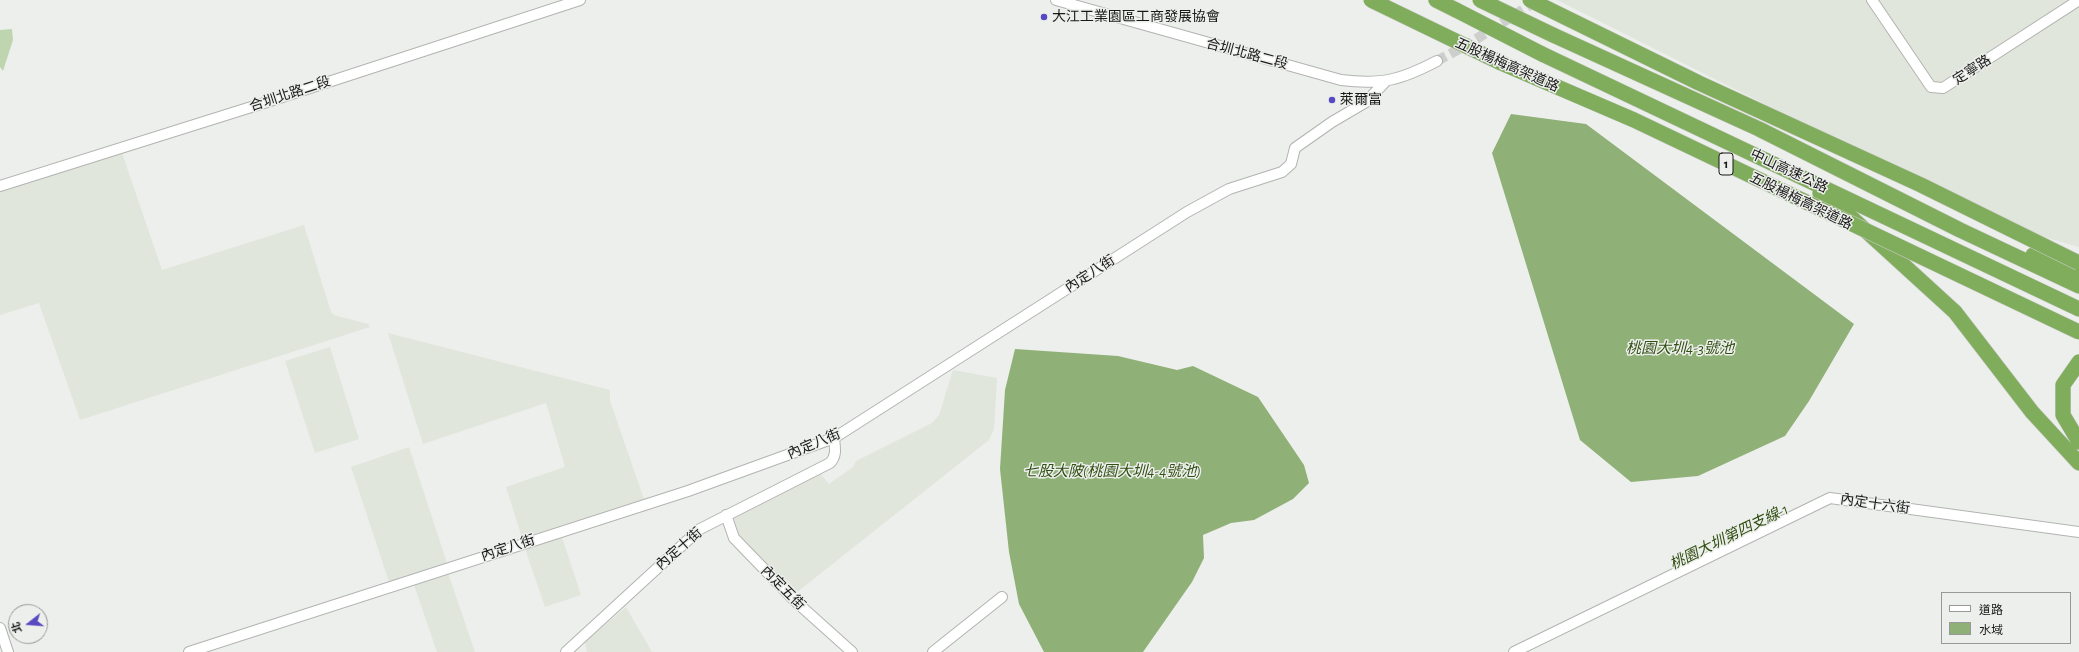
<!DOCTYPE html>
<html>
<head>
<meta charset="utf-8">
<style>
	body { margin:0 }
	#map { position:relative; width:2079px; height:652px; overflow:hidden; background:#edefec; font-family:"Alegreya Sans","Noto Sans TC",sans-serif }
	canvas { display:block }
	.legend { position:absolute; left:1941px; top:592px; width:130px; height:52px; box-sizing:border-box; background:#edefec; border:1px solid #989997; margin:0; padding:5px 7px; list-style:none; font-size:12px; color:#191918 }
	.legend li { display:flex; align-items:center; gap:8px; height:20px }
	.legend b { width:20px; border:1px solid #989997 }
	.north { position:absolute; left:8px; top:604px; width:40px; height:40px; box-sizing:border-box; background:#edefec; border:1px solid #989997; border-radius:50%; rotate:253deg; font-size:11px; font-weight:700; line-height:16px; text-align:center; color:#191918 }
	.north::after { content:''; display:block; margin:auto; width:14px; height:18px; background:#5649c1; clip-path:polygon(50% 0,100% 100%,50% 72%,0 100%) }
</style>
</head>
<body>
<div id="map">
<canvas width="2079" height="652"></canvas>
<ul class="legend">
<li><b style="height:5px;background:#fff"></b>道路</li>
<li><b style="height:11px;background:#8fb076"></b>水域</li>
</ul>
<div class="north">北</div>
</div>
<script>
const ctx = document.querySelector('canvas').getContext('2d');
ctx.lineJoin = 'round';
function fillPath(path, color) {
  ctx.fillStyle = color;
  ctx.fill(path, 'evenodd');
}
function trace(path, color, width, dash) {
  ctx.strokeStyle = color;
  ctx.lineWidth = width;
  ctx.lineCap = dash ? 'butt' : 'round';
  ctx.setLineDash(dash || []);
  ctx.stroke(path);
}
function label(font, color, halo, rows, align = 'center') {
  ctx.font = font + ' "Alegreya Sans","Noto Sans TC",sans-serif';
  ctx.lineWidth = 3;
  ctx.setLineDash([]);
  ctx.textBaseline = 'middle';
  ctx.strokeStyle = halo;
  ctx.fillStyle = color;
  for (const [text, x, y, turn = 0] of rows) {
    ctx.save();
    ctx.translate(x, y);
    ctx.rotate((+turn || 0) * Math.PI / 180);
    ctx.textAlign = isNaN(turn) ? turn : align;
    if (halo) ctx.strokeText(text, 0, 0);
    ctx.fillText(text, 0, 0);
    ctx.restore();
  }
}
fillPath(new Path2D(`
	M1557,0H2079V247L2012,228Z
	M121,150L162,270L304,225L331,312L334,315L368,324L370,327L80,420L39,303L0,315V191Z
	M388,333L610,390V401L644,499L522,538L506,487L565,467L546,403L423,444Z
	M330,347L359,439L315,453L285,361Z
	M953,370L997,378L994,429L989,440L796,593L741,544L734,519L735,513L819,472L829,484L853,467L856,461L932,423L939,415Z
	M409,447L447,563L389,582L351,467Z
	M560,531L581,595L545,607L523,543Z
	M447,570L475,652H437L413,582Z
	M626,607L652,652H587L585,642Z`), '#e0e6dc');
fillPath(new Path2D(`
	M12,29L13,40L3,71L0,67V30Z`), '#bfd5af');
fillPath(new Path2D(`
	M1511,114L1586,124L1854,324L1809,401L1785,436L1698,476L1631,482L1580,440L1492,153Z
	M1015,349L1118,356L1177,370L1193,366L1258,397L1304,465L1309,483L1293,499L1254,520L1231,523L1203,535L1204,558L1192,582L1143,652H1044L1019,604L1009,552L1000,469L1005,390Z`), '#8fb076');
trace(new Path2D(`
	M1437,61L1470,43L1538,0`), '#cdcfcc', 10, [10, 5]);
const minor = new Path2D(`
	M1056,0L1341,80C1382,85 1401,80 1437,61
	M1872,0L1931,87L1943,88L2079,0
	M0,186L264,103L580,0
	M726,515L734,538L794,600L852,652
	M0,628L8,652
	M189,652L688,491L834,438L1187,212L1229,189L1282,172L1291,164L1295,148L1332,122L1366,102L1385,82
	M566,652L700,529L830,463C837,456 835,448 834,438
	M933,652L1002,597
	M1514,652L1830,498L2079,532`);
const highway = new Path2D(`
	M1436,0L1456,10
	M1553,35L1759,129L1960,230L2079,286
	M1542,54L2079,309
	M1820,193L1853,219L1955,312L2032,412L2079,463
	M2033,255L2079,271
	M2079,362L2063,385V415L2079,442`);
trace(minor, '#b2b4b1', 12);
trace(highway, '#ccc', 16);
trace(minor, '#fff', 10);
trace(highway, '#80ad5c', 15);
const highwayBridge = new Path2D(`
	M1371,0L1499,62L1634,120L2079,332
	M1480,0L1553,35
	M1530,0L1699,83L1921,185L2079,263
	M1456,10L1542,54`);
trace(highwayBridge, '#ccc', 16, []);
trace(highwayBridge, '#80ad5c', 15);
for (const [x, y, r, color] of [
	[1044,17,4,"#5649c1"],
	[1332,100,4,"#5649c1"]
]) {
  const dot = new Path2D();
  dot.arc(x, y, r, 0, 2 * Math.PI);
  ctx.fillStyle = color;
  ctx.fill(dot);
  trace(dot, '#edefec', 1.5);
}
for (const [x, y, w] of [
	[1726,164,14]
]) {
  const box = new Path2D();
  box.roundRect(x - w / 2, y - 11, w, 22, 3);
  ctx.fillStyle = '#edefec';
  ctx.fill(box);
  trace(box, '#191918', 1);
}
label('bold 13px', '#191918', null, [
	["1",1726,164]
]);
label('14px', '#191918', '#edefec', [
	["大江工業園區工商發展協會",1052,17],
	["萊爾富",1340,100]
], 'left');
label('14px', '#191918', '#edefec', [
	["合圳北路二段",1247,54,15],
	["五股楊梅高架道路",1507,65,24],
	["定寧路",1972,70,-33],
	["合圳北路二段",290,94,-18],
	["中山高速公路",1789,171,25],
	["五股楊梅高架道路",1801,201,26],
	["內定八街",1090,274,-33],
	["內定八街",814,444,-23],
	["內定十六街",1875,504,8],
	["內定八街",508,548,-18],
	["內定十街",679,549,-41],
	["內定五街",783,588,45]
]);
label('italic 15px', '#314f12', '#edefec', [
	["桃園大圳4-3號池",1680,348],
	["七股大陂(桃園大圳4-4號池)",1112,471],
	["桃園大圳第四支線-1",1729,537,-26]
]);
</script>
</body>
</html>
